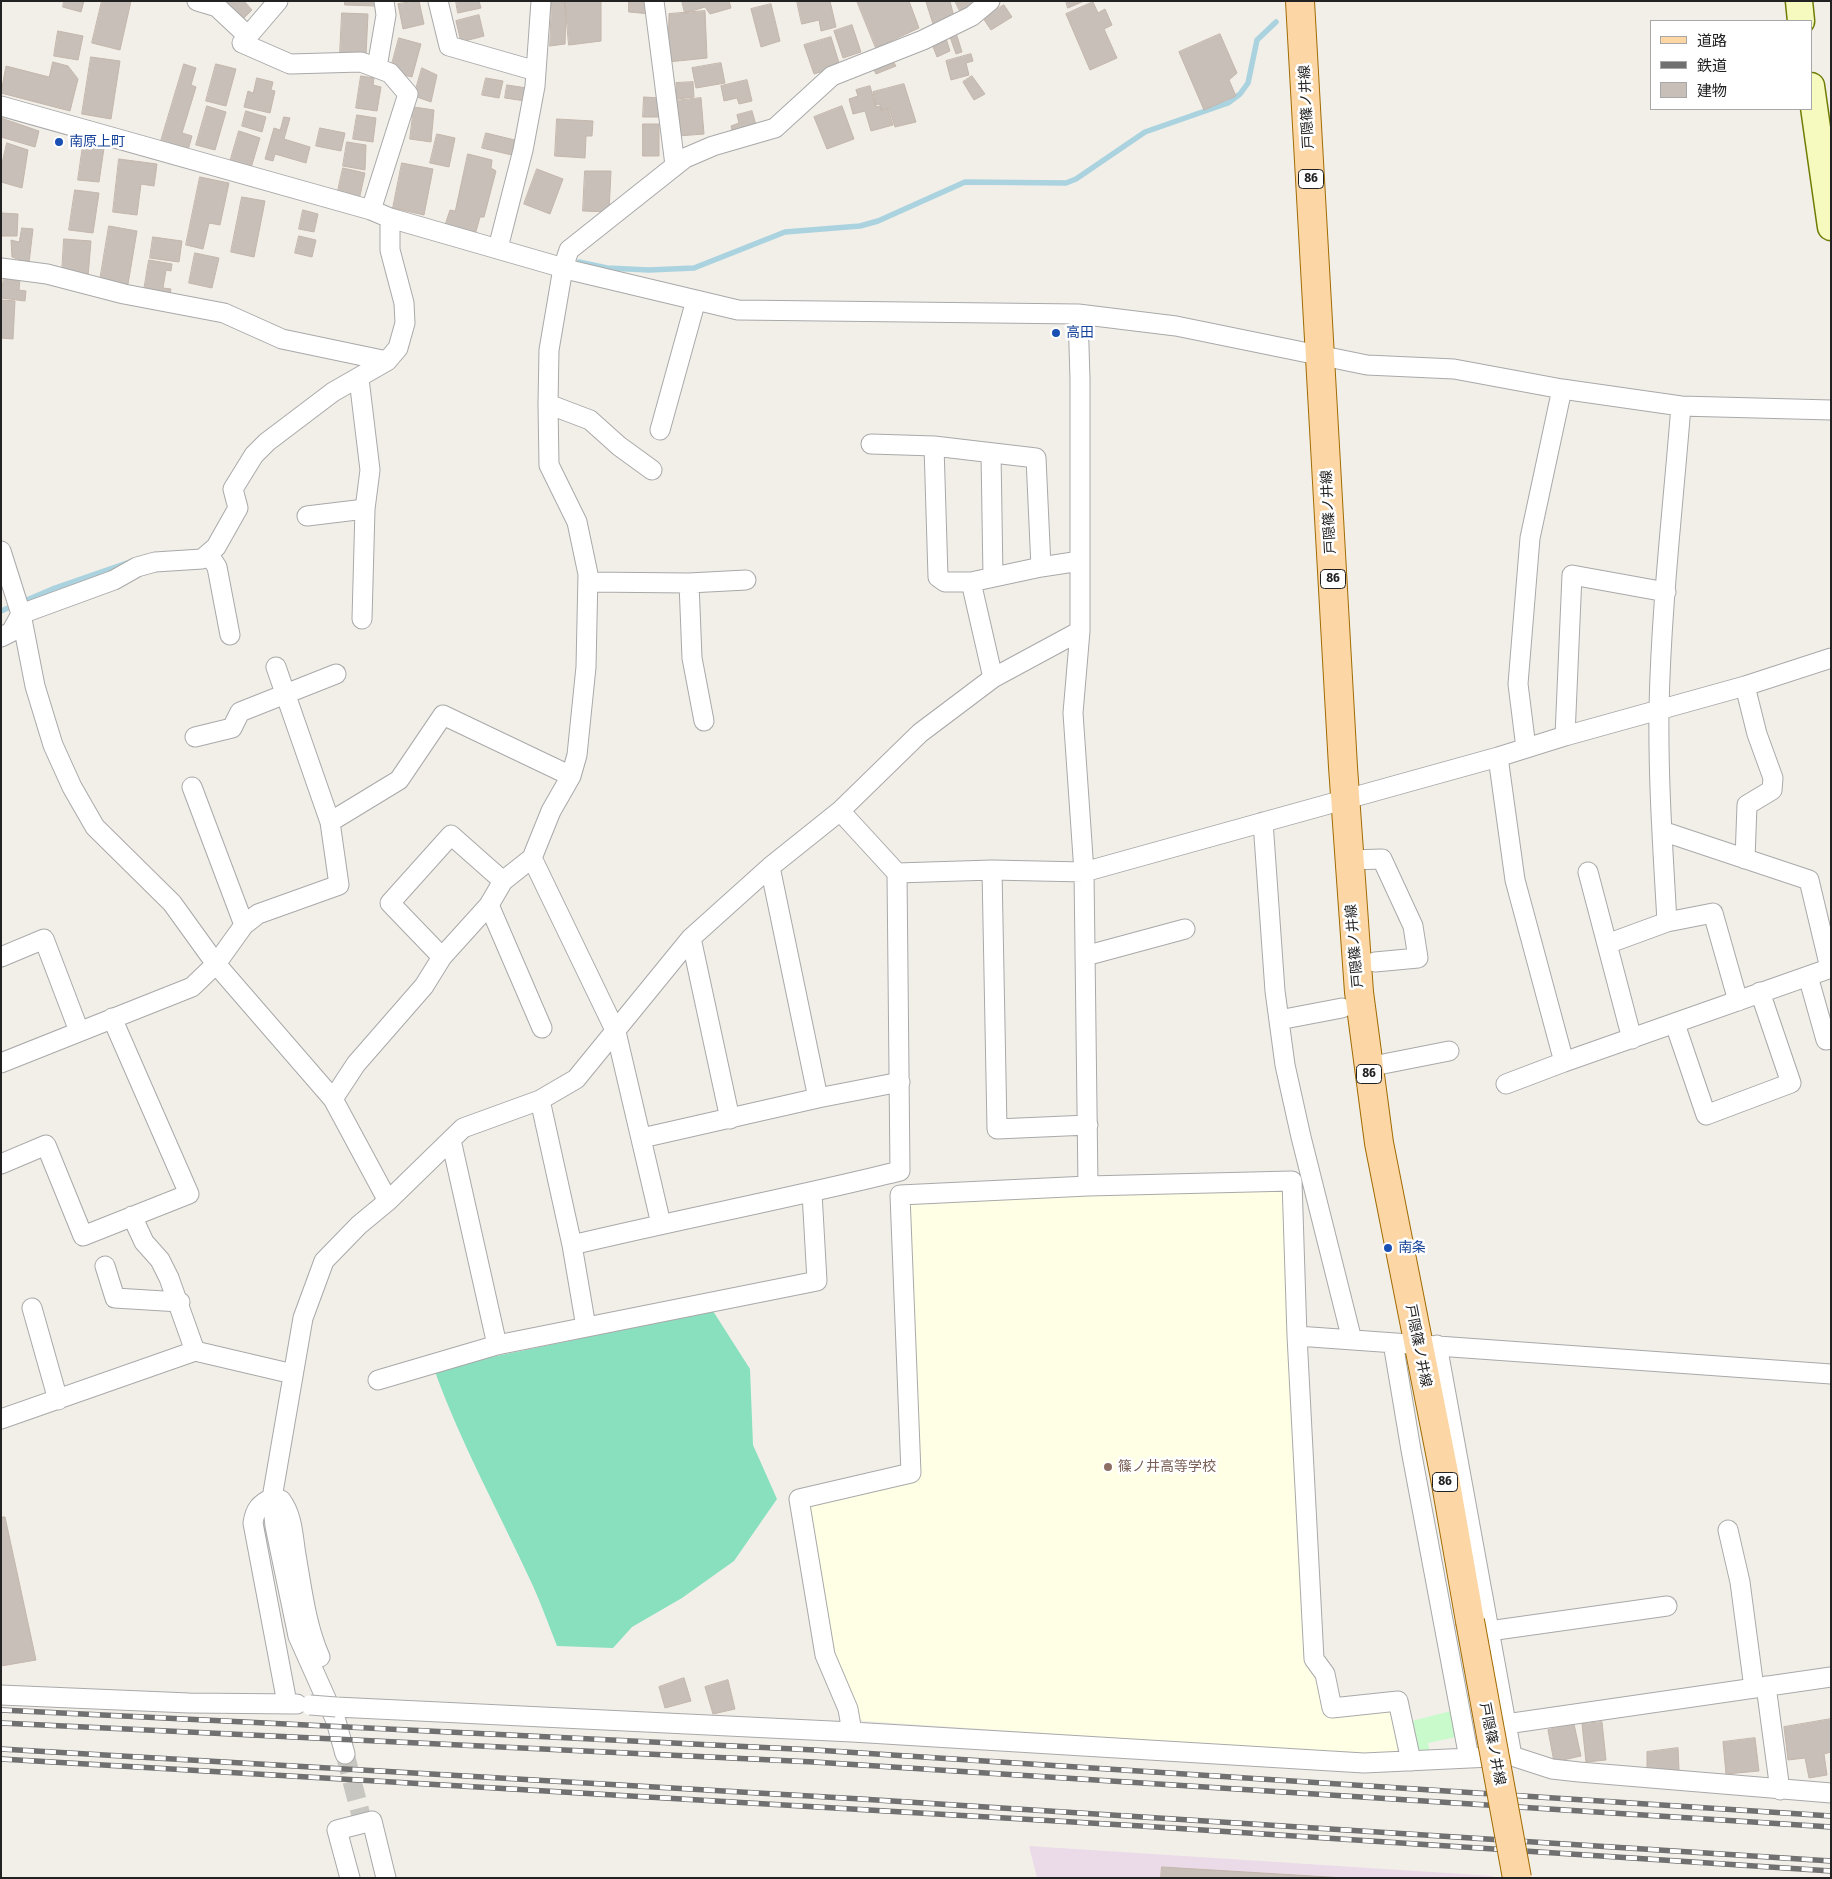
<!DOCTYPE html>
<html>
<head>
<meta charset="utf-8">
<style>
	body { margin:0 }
	#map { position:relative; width:1832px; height:1879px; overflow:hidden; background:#f2efe9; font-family:"Fira Sans","Noto Sans JP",sans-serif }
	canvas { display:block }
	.frame { position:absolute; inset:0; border:2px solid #222; pointer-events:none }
	.legend { position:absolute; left:1650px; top:20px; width:162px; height:90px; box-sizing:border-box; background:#fff; border:1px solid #a7a7a7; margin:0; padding:6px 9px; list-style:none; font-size:15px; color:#222 }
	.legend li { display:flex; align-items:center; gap:10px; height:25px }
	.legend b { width:25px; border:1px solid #a7a7a7 }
</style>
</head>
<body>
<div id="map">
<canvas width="1832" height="1879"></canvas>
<div class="frame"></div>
<ul class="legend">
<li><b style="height:6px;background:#fcd6a4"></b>道路</li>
<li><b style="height:6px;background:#707070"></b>鉄道</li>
<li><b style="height:14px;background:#c7bfb8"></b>建物</li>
</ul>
</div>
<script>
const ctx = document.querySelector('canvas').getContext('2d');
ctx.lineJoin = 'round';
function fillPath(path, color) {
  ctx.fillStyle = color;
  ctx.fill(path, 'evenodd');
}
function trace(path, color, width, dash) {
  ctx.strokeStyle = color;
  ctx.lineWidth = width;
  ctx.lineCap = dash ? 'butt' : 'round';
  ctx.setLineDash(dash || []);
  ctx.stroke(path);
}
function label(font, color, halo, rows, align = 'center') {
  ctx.font = font + ' "Fira Sans","Noto Sans JP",sans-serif';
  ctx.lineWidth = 5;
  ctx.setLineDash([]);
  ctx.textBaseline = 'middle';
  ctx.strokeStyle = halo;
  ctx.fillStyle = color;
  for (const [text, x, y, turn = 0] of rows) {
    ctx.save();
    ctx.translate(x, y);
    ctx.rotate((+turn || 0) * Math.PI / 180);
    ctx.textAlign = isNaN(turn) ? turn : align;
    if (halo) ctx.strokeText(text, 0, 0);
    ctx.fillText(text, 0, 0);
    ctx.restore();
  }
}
fillPath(new Path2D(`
	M1029,1846L1493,1876V1878H1037Z`), '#ebdbe8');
fillPath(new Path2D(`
	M1277,1190L1286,1194L1306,1665L1323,1681L1327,1714L1385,1706L1394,1713L1398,1725L1397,1752L1387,1756L864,1721L857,1717L830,1656L806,1504L918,1480L904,1206L911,1198Z`), '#ffffe5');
fillPath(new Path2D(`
	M1451,1711L1456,1737L1428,1743L1430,1754L1414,1751L1408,1722Z`), '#c8facc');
fillPath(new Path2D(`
	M713,1311L750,1369L753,1445L777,1499L734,1561L682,1598L632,1627L613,1648L557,1646C549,1626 542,1606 533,1586C500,1514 461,1444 434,1369Z`), '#88e0be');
trace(new Path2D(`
	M579,262L607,268L649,270L694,268L785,232L860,226L878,221L965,182L1066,183L1076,179L1145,132L1228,103L1240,94L1248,83L1257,40L1276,22
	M1,611L55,588L130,562`), '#aad3df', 5.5);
const building = new Path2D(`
	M64,1H84L81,12L63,7Z
	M102,1H131L120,50L92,43Z
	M227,1H244L252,10L242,20L225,3Z
	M345,1H375V6L345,5Z
	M419,1L424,24L403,29L398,4Z
	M456,1H479L481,8L458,13Z
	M552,1H565L566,14L565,44L550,46Z
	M565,1H601V41L569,45Z
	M629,1H650L651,14L629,12Z
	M682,1H729L731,8L710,14L705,7L685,13Z
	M797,1H830L836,27L821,31L819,20L802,24Z
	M857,1H909L919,28L876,48Z
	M950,1L954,17L933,24L926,2Z
	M955,1H981L961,13Z
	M1066,1H1084L1068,8Z
	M1093,2L1098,13L1105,9L1112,25L1104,29L1117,58L1090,70L1066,14Z
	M771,4L780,41L761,47L751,9Z
	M1004,5L1012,17L991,30L983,18Z
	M705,11L707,58L668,62L669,14Z
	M342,13L368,14L366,55L340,54Z
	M479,15L484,36L461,42L456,21Z
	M852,25L861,52L843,58L834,31Z
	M58,31L83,36L78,60L54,56Z
	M1220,34L1237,73L1229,80L1236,96L1204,110L1179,52Z
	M957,36L962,52L956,54L950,37Z
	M831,37L840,66L814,74L804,45Z
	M399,38L421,44L412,77L395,73L397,65L392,64Z
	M946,38L950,51L937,57L932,44Z
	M971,54L973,61L966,63L969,75L951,80L946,61Z
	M91,57L120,61L111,119L82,114Z
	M891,58L896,66L876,74L872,65Z
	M53,62L68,66L78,79L70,111L1,93L6,66L49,77Z
	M721,63L725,83L696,88L692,68Z
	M184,64L196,68L191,85L196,87L182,133L192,136L188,150L161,141Z
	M216,64L236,69L226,106L206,101Z
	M422,68L437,75L431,102L414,96Z
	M361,76L374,78L373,85L381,87L377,111L356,108Z
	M972,76L985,94L974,100L963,82Z
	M257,78L273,82L271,90L275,91L270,113L244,107L248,91L253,93Z
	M486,78L503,81L499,98L482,95Z
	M747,80L752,101L739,104L737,98L724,101L721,86Z
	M693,82L694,97L677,99L676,83Z
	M904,84L916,122L895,127L889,108L881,110L880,104L876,105L873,92Z
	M507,85L527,88L525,101L505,98Z
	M870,86L876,107L880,106L881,111L888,109L893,125L871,131L865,111L853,114L849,99L858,96L856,90Z
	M644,97L661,98L660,117H643Z
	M701,98L704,134L678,136L674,101Z
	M207,106L226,112L215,150L196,145Z
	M842,106L854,139L827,149L814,117Z
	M414,107L434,110L431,142L410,139Z
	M246,111L266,117L262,132L242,126Z
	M752,111L758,132L734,138L731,126L739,123L737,115Z
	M357,115L376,118L373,142L353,139Z
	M284,117L290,118L284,139L310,147L306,163L275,154L273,161L265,159L274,128L280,130Z
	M1,118L39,131L35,147L1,137Z
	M557,119L593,121L592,136H586L585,158L555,156Z
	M643,124H659V156H643Z
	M320,128L345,133L341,151L316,146Z
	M239,131L260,138L251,168L230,162Z
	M486,133L519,141L516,156L482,148Z
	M437,134L455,138L449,167L430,163Z
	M347,142L366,145L365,170L343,166Z
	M7,143L28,150L22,188L1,182V168Z
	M83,145L104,148L99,182L78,180Z
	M468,154L492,160L491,168L496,171L484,217H480L475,235L445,225L450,210L455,211Z
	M119,159L157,164L154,186L141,184L137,215L113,212Z
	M402,163L433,169L424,215L393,208Z
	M343,168L365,173L359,200L337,195Z
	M537,169L563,179L550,214L524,204Z
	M585,171H611L609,212L583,211Z
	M200,177L229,183L220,225L209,223L203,249L186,245Z
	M75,190L99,193L93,233L69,230Z
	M242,197L265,201L254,257L231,252Z
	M303,210L318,214L314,232L299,229Z
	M1,213L18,214L17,236H1Z
	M109,226L137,231L127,290L99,286Z
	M22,228L33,229L29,263L12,257L11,240L19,242Z
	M299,236L316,240L312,257L295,253Z
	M153,237L182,241L179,262L150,258Z
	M64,239L91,241L88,277L62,273Z
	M195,253L219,258L212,288L189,283Z
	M149,260L172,264L171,271L166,270L163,288L171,289L169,300L143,296Z
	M4,277L20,279L19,290L26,291L25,301L1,298Z
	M1,300L15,301L13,339L1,338Z
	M1,1517H5L36,1660L1,1666Z
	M684,1678L691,1701L665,1708L659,1687Z
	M728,1680L735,1709L713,1714L705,1687Z
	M1831,1719V1752L1824,1754L1827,1775L1809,1778L1805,1758L1788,1760L1784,1727Z
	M1602,1722L1606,1760L1586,1762L1582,1724Z
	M1574,1724L1581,1756L1554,1762L1548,1730Z
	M1755,1738L1759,1771L1726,1774L1723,1742Z
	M1678,1748L1679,1770L1647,1772V1752Z
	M1162,1867L1345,1878H1161Z`);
fillPath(building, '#c7bfb8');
trace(building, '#c4b6ab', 1);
trace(new Path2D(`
	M345,1754L366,1835`), '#c8c6c1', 19, [19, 9]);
const street = new Path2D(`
	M197,1L217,7L248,36
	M278,1L242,43L290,64L361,62L390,73L408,94L371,210
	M438,1L449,46L536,71
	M654,1L675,165
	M377,67L386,15L384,1
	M1,106L371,210L390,218L574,271L738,310L1078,314L1176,326L1367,365L1454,369L1562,389L1681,406L1831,410
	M498,248L523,150L535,86L541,1
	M1,268L47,274L124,294L224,313L282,339L387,361
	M1078,314L1080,379V631L1073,713L1084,872L1088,1186
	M359,379L370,470L365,509L362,619
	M548,404L590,420L619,446L652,470
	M660,430L696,300
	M871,444L934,446L1036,458L1041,567L971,582L993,678
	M934,446L938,577L945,582H971
	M991,453L993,577
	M307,516L365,509
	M1,551L21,614L11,632L1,637
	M209,555L217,567L230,635
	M1041,567L1080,561
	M588,582L689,583L746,580
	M689,583L692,658L704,721
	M1745,686L1757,734L1773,778L1772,790L1747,805L1745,859
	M1565,736L1572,575L1666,592
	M195,737L232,728L240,712L336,674
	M1526,748L1518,684L1530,538L1562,389
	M1498,757L1515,880L1564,1062L1831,968
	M192,787L244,925
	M840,811L897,873L992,870L1084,872L1498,757L1565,736L1745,686L1831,658
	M330,822L399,780L443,715L571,776
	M1263,822L1275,991L1285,1065L1301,1137L1352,1340
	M1662,831L1809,880L1830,968
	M532,858L616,1032L661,1224
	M1349,860L1382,859L1413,926L1418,958L1375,962
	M770,867L818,1098
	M992,870L997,1129L1088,1125
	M1588,872L1632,1039
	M489,905L542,1028
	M1667,922C1663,851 1658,780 1659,709C1661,608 1673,507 1681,406
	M691,938L730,1119
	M1607,944L1667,922L1713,913L1738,1001
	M1085,956L1185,929
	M1,957L44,939L79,1031
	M442,957L390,903L451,835L503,881
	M1808,976L1826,1040L1831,1039
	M1279,1020L1342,1008
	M1675,1024L1706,1115L1791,1083L1760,992
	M1,1063L192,987L216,964L244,925L258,914L339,885L330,822L276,667
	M1368,1067L1449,1051
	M1506,1084L1564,1062
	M333,1099L356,1064L424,986L442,957L489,905L503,881L532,858L551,811L571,776L577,755L586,667L588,574L577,522L549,465L548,404L549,350L563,268L569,250L685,158L713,146L775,128L832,76L923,40L972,16L990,1
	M540,1100L572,1245L586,1327
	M642,1138L818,1098L900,1082
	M451,1140L497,1345
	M1,1164L46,1145L83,1236L189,1194L112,1018
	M388,1201L333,1099L216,964L172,903L95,827L72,787L53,745L35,686L21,614L114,580L137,567L155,562L202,559L216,547L238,508L233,489L254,455L267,442L333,392L387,361L398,348L405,323L404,303L390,250V218
	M132,1216L144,1242L160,1260L169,1278L195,1351
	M572,1245C681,1219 791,1198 900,1171L897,873
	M105,1266L115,1298L180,1302
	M32,1308L58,1400
	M1297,1336L1314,1659L1325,1674L1332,1708L1398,1701L1411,1761
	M1393,1343L1411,1450L1469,1758
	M1437,1345L1512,1756
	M378,1380L497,1345L817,1281L812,1193
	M1,1419L195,1351L293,1374
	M1728,1530L1740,1582L1754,1688
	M1489,1631L1667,1606
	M1766,1686L1780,1790
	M1,1695L189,1703L297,1704
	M287,1703L253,1523C255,1509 260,1504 272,1498L281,1500C293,1516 293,1537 296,1555C302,1589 306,1625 320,1657
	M336,1707L852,1732L1364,1763L1512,1756L1552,1769L1579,1772L1831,1793
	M1506,1724L1831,1677
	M852,1732L848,1709L825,1655L799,1499L911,1473L900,1195L1088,1186L1292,1181L1297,1336L1831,1374
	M345,1754L336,1721L298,1636L275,1526L272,1498L303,1318L324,1261L359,1225L388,1201L463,1128L540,1100L576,1079L691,938L770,867L840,811L920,733L993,678L1080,631
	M350,1878L337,1830L372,1821L386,1878`);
const secondary = new Path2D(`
	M1799,1L1801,21
	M1811,86L1831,227`);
const primary = new Path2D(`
	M1300,1L1343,767L1359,992L1379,1143L1445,1478L1470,1621`);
trace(street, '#a9a9a9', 21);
trace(secondary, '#707d05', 29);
trace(primary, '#a06b00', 30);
trace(street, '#fff', 19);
trace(secondary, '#f7fabf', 26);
trace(primary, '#fcd6a4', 28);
const rail = new Path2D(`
	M1,1710L815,1750L1831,1816
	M1,1723L814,1762L1831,1827
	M1,1749L861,1799L1831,1861
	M1,1759L1141,1826L1831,1871`);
trace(rail, '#707070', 5.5);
trace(rail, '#fff', 4, [11]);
const streetBridge = new Path2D(`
	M310,1705L336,1707`);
const primaryBridge = new Path2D(`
	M1470,1621L1517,1878`);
trace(streetBridge, '#a9a9a9', 21, []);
trace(primaryBridge, '#a06b00', 30, []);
trace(streetBridge, '#fff', 19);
trace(primaryBridge, '#fcd6a4', 28);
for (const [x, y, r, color] of [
	[59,142,5,"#1a4fb4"],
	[1056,333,5,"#1a4fb4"],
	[1388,1248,5,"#1a4fb4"],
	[1108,1467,5,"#8d6e63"]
]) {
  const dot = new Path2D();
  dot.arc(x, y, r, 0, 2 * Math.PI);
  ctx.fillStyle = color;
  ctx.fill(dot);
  trace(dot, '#fff', 2);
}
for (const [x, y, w] of [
	[1311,179,25],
	[1333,579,25],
	[1369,1074,25],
	[1445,1482,25]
]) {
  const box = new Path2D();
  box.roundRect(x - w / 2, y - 9.5, w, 19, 4);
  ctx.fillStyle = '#fff';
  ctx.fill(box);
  trace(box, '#222', 1);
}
label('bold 12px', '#222', null, [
	["86",1311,179],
	["86",1333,579],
	["86",1369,1074],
	["86",1445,1482]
]);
label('14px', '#222', '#fff', [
	["戸隠篠ノ井線",1307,107,-93],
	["戸隠篠ノ井線",1329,512,-93],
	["戸隠篠ノ井線",1355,946,-95],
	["戸隠篠ノ井線",1418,1346,79],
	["戸隠篠ノ井線",1492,1744,79]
]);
label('14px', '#164399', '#fff', [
	["南原上町",69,142],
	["高田",1066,333],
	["南条",1398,1248]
], 'left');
label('14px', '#785e54', '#fff', [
	["篠ノ井高等学校",1118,1467]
], 'left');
</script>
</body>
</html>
